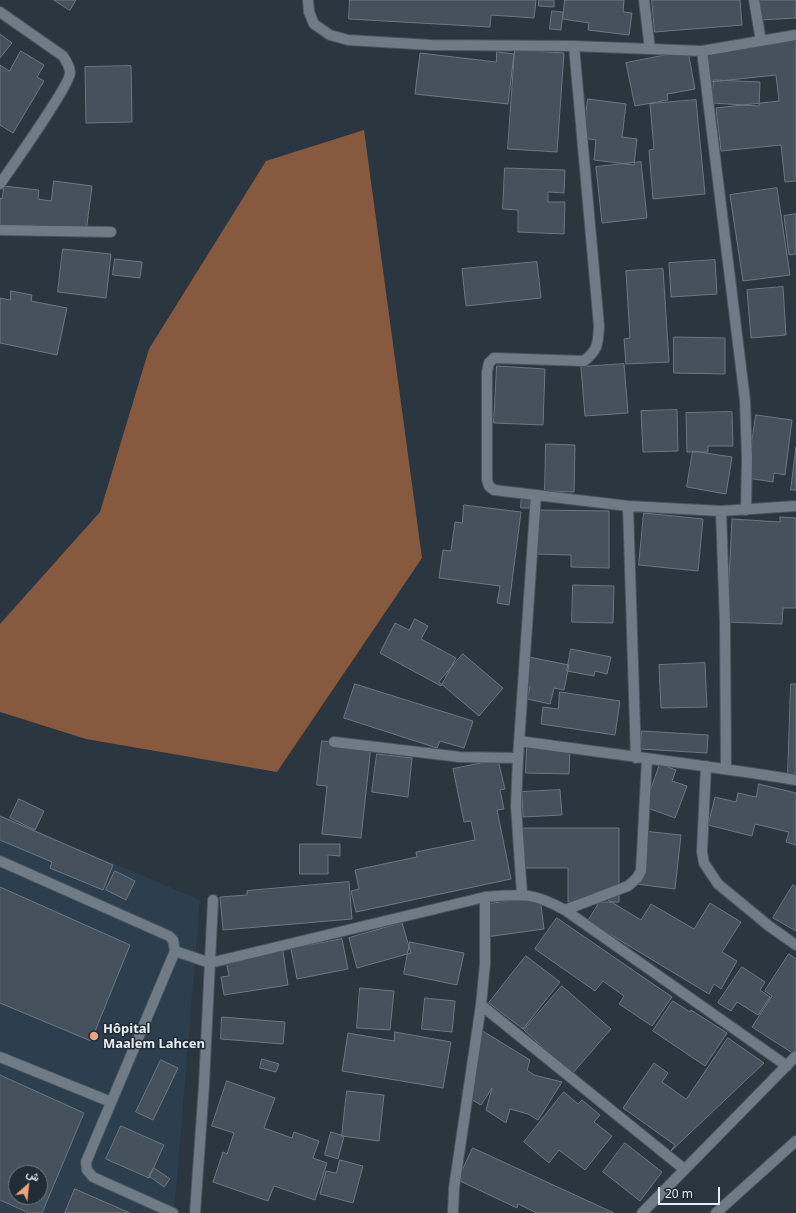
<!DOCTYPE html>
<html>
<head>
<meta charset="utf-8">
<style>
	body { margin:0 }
	#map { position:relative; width:796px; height:1213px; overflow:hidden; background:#2a3640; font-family:"Noto Sans",Vazirmatn,sans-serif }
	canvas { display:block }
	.north { position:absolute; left:8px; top:1165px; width:40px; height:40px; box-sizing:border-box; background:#202c36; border:1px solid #6f7982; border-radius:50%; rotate:27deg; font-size:11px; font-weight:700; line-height:16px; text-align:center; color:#e6edf4 }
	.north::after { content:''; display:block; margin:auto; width:14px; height:18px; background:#efa376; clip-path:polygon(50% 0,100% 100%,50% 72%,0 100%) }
	.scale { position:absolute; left:658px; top:1187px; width:62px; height:18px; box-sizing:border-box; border:2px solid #e6edf4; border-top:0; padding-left:5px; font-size:12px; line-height:14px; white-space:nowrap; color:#e6edf4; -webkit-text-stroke:3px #202c36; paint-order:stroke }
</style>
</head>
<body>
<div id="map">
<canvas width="796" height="1213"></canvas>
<div class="north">ش</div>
<div class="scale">20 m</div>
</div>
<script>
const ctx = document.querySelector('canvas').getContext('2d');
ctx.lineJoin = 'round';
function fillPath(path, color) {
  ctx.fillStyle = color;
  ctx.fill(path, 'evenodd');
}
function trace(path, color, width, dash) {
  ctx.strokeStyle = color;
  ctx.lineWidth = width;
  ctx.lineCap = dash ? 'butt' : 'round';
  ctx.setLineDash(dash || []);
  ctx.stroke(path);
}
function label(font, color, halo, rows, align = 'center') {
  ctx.font = font + ' "Noto Sans",sans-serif';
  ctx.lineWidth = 3;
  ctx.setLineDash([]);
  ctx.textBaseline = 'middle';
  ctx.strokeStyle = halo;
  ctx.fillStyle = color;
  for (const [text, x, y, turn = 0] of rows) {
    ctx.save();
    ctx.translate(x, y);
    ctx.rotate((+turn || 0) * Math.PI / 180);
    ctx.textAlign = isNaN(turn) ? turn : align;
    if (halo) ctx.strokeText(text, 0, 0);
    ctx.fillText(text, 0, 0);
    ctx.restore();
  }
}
fillPath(new Path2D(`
	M0,815L200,900L174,1213H0ZM16,1173H40V1197H16Z`), '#2d3e4e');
fillPath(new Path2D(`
	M364,130L422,558L277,772L86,739L0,712V624L100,512L149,349L266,161Z`), '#87593e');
const building = new Path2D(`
	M54,0H76L70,10Z
	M350,0H536L534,18L491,15L490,27L349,19Z
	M539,0H554V7L539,6Z
	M565,0H624L623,12L632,13L629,35L588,30L589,23L563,19Z
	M652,0H740L742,25L655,32Z
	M759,0H796V18L760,20Z
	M552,11L563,12L561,30L550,29Z
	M0,34L12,43L0,58Z
	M796,39V181L785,182L781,145L721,151L716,108L779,101L776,75L710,82L706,49Z
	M515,50L564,53L557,152L508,149Z
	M21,51L44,65L37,77L44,81L13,133L0,125V65L9,71Z
	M688,51L695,89L667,94L668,100L635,106L626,63Z
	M497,52L514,54L508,104L415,94L420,53L496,62Z
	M131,66L132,122L86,123L85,67Z
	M714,80L760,82L759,106L712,103Z
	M588,99L626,104L622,137L637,139L634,165L594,160L596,140L583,138Z
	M696,100L705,194L653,199L649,150L654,149L650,104Z
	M641,162L647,218L602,223L596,167Z
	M505,168L565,170L564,193L548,192V202H565L564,234L518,232V210L503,209Z
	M54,181L92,186L86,232L31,225L30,232L0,228V198L2,199L4,186L39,190L38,199L51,201Z
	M777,188L790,275L743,281L730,195Z
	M796,214V254L789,255L784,216Z
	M63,249L111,254L106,298L58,292Z
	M115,259L142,262L140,278L113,275Z
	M715,260L717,294L671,297L669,263Z
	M537,262L541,298L466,306L462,269Z
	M663,269L669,362L626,364L624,339L630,338L626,271Z
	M783,287L786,335L751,338L747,290Z
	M11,291L32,295L31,301L67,308L57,355L0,343V298L10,300Z
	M674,337L725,338V374L674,373Z
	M624,364L628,413L585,416L581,367Z
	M497,366L545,369L543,425L494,423Z
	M677,410L678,451L643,452L641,411Z
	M732,412L733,446H708V452H687L686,413Z
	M756,415L792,420L785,475L774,473L773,482L747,478Z
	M546,444L575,445L574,492L545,491Z
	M796,447V490H791Z
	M693,451L732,457L726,494L687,487Z
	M522,492L534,493V508H521Z
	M464,505L521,512L509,605L497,603L500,586L439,578L443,550L451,551L455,522L462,523Z
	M535,510L609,511V568L571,567V555L535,554Z
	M644,513L703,519L698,571L639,565Z
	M780,517L796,518V608H783L782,624L727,622L732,519L780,522Z
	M573,585L614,586L613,623L572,622Z
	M415,619L428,626L421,639L456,658L441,686L380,653L395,623L409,630Z
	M571,649L611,657L607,674L595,671L594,676L567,671Z
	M463,654L503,688L479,716L439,682Z
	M529,657L569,665L564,690L554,688L550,704L527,699L530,687L523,686Z
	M705,663L707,707L661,708L659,665Z
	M355,684L473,721L464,748L440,741L437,748L344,718Z
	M791,684H796V774H788Z
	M560,692L620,701L615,735L541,724L543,707L558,709Z
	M642,731L708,735L707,753L641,749Z
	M322,741L371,746L361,838L322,834L327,786L317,785Z
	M527,746L570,748L569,774L526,773Z
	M377,754L412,758L408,797L372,792Z
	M498,760L505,789L500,790L504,809L497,810L511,879L356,912L351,891L359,889L355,870L417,857L416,852L475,840L471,821L464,822L453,769Z
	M660,764L676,770L672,781L687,786L675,818L645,807Z
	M759,784L796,793V845L786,842L789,832L755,824L752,836L708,825L715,797L736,802L738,793L756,797Z
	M560,790L562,815L523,817L522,792Z
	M19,799L44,811L35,830L10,818Z
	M0,816L113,865L103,890L50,868L52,862L0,840Z
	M520,828H619V902H568V868H520Z
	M643,831L681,835L675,889L636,884Z
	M300,844H340V856L328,855V874H300Z
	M115,871L135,881L126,900L106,890Z
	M349,882L352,919L223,930L220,897L247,895V891Z
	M793,885L796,887V931L773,918Z
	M0,887L130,945L91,1041L0,1003Z
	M540,897L544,929L486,937L481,905Z
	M603,897L641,920L651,904L694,929L710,903L741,922L722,952L737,961L721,989L714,984L709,994L588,921Z
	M557,918L672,997L652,1026L619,1004L624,996L603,981L595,991L535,949Z
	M402,923L411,953L357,968L349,938Z
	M342,939L348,969L297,979L291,949Z
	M410,942L464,953L457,985L404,974Z
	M283,951L288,985L224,995L221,977L229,976L226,961Z
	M789,954L796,959V1051L794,1054L752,1027L772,996L765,991Z
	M526,956L560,982L523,1029L489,1003Z
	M742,967L765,982L760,990L770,997L758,1015L737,1002L731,1011L718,1003Z
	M562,986L611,1029L572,1074L524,1030Z
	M360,988L394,991L390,1030L357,1028Z
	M425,998L455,1001L452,1032L422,1029Z
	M673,1001L690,1012L691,1010L727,1033L705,1066L653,1031Z
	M222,1017L285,1022L283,1044L221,1039Z
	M481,1030L530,1060L527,1070L534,1075L562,1082L538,1120L528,1114L510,1109L506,1123L486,1110L492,1088L481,1105L462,1094L478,1035Z
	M395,1032L451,1042L443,1088L342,1071L348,1033L394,1041Z
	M728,1038L764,1063L670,1152L675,1145L623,1108L654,1063L668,1073L662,1082L686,1099Z
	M262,1059L279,1064L276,1072L260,1068Z
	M161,1060L178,1068L153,1120L136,1112Z
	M0,1075L84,1113L42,1213H29L0,1200ZM16,1173H40V1197H16Z
	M227,1081L275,1098L264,1128L292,1138L294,1132L319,1141L313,1158L327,1163L315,1200L274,1186L268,1201L213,1182L223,1152L227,1154L234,1133L212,1126Z
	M347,1091L384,1095L379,1141L342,1136Z
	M564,1092L578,1104L582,1100L600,1115L594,1122L612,1136L585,1170L559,1150L549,1163L524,1142Z
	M121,1126L164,1145L149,1178L106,1159Z
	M331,1132L344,1136L338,1159L325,1155Z
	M625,1143L662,1172L640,1201L603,1172Z
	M473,1148L614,1213H537L518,1204L517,1208L458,1180Z
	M340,1160L363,1166L353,1203L320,1194L326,1171L336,1173Z
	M154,1168L170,1179L164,1187L149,1176Z
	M75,1189L130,1213H65Z`);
fillPath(building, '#45525d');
trace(building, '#6b7884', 1);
const minor = new Path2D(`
	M308,0L309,12L314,24L330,35L348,40L431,45L574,46L702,51L796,35
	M644,0L650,49
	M754,0L761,41
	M0,12L63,56C66,61 70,66 70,73C70,85 11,168 0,184
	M574,46L599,326C598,344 598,350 584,361L494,358L489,363L487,372V480L489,486L494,490L628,506L636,758
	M702,51L745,400L747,458L746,510
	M0,230L111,232
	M628,506L721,511L796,506
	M721,511L725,624L726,769
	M519,741C611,754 704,765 796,780
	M334,742L460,757L518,758
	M706,766L702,852L704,863L718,884L769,926L796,945
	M0,861L169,936L173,940L175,951L86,1162L87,1170L93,1177L173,1213
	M522,894L516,806L518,758L536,495
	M565,910L628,886L637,878L641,871L647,759
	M175,951L210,963L485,897C522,894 532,892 565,910L787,1066
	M481,1005L684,1169
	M0,1057L111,1102
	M195,1213L204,1085L213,900
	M453,1213L454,1188L481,1005L485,964V897
	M642,1213L796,1056
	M716,1213L796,1141`);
trace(minor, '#49535c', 12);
trace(minor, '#6f7c88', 10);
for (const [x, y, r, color] of [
	[94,1036,5,"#efa376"]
]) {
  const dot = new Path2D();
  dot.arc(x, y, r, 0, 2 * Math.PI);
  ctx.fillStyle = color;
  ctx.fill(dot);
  trace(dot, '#202c36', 1.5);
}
label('bold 13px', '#e6edf4', '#202c36', [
	["Hôpital",103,1029],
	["Maalem Lahcen",103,1044]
], 'left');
</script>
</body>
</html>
